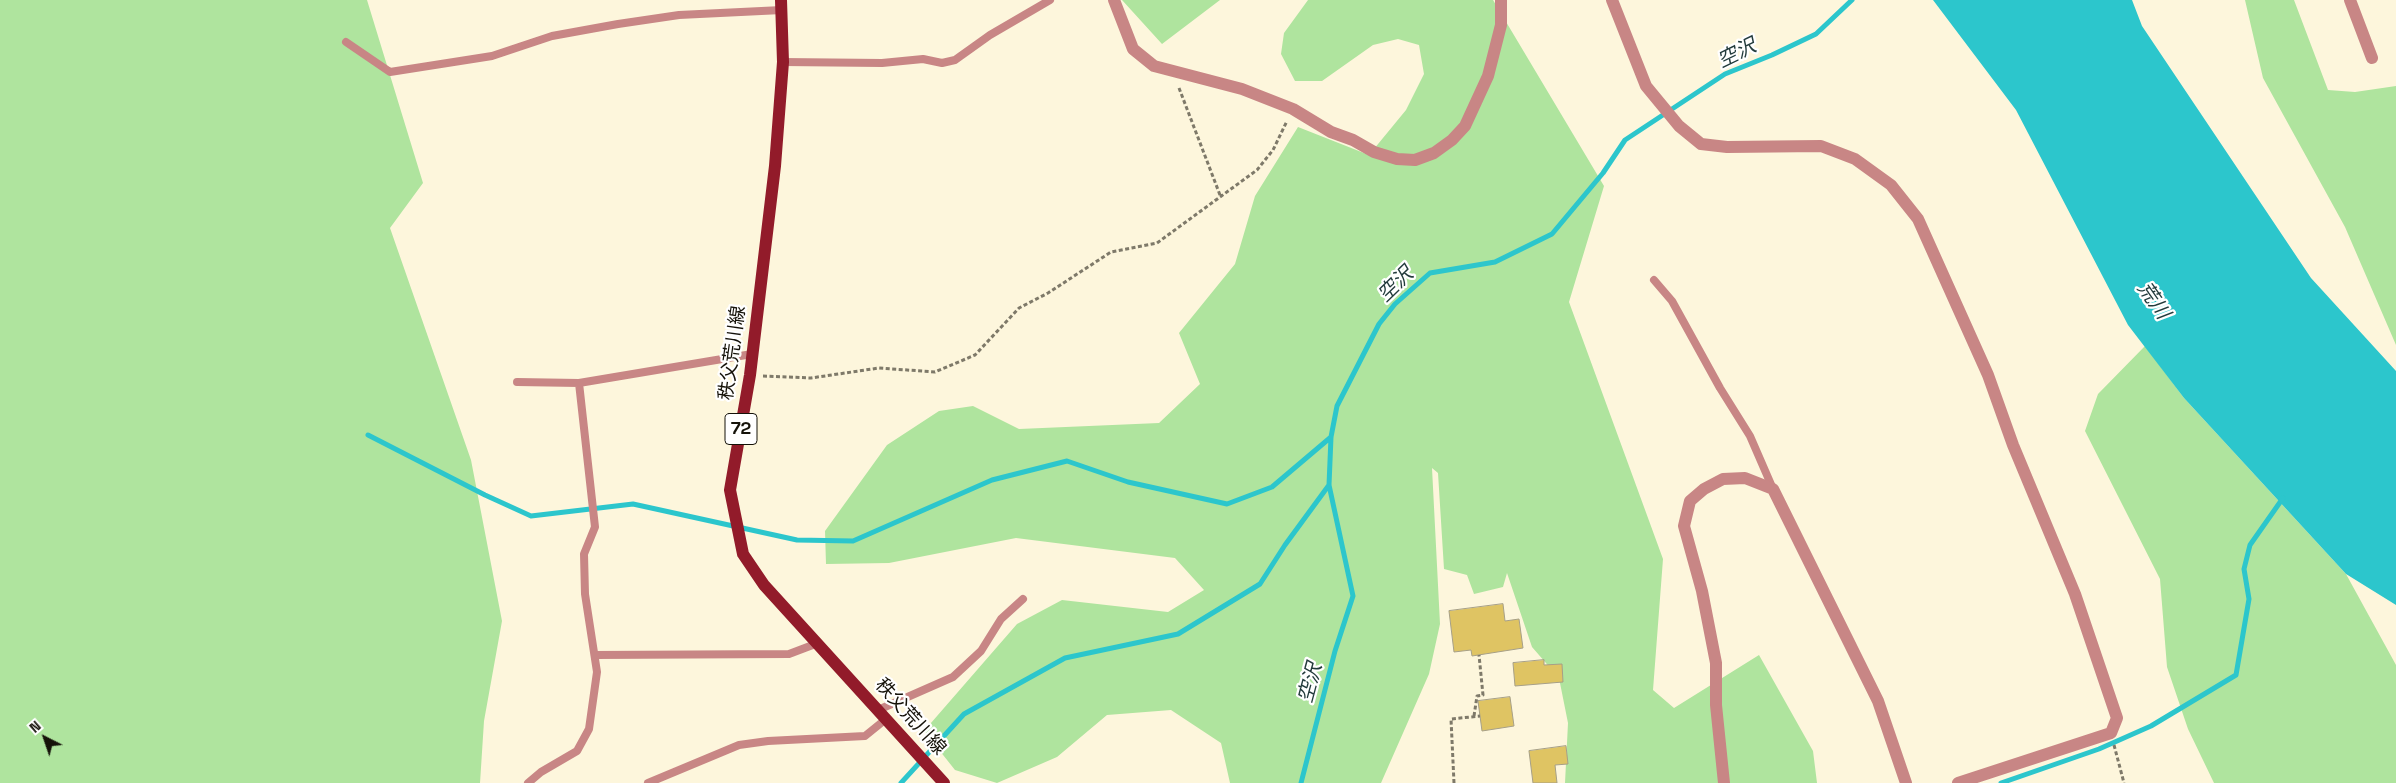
<!DOCTYPE html>
<html>
<head>
<meta charset="utf-8">
<style>
	body { margin:0 }
	#map { position:relative; width:2396px; height:783px; overflow:hidden; background:#fdf6dc; font-family:"Space Grotesk",sans-serif }
	canvas { display:block }
	.north { position:absolute; left:20px; top:713px; width:50px; height:50px; -webkit-text-stroke:4px #fff; paint-order:stroke; rotate:319deg; font-size:14px; font-weight:700; line-height:20px; text-align:center; color:#151209 }
	.north::after { content:''; display:block; margin:auto; width:18px; height:22px; background:#151209; clip-path:polygon(50% 0,100% 100%,50% 72%,0 100%) }
</style>
</head>
<body>
<div id="map">
<canvas width="2396" height="783"></canvas>
<div class="north">N</div>
</div>
<script>
const ctx = document.querySelector('canvas').getContext('2d');
ctx.lineJoin = 'round';
function fillPath(path, color) {
  ctx.fillStyle = color;
  ctx.fill(path, 'evenodd');
}
function trace(path, color, width, dash) {
  ctx.strokeStyle = color;
  ctx.lineWidth = width;
  ctx.lineCap = dash ? 'butt' : 'round';
  ctx.setLineDash(dash || []);
  ctx.stroke(path);
}
function label(font, color, halo, rows, align = 'center') {
  ctx.font = font + ' "Space Grotesk","Noto Sans JP",sans-serif';
  ctx.lineWidth = 4.5;
  ctx.setLineDash([]);
  ctx.textBaseline = 'middle';
  ctx.strokeStyle = halo;
  ctx.fillStyle = color;
  for (const [text, x, y, turn = 0] of rows) {
    ctx.save();
    ctx.translate(x, y);
    ctx.rotate((+turn || 0) * Math.PI / 180);
    ctx.textAlign = isNaN(turn) ? turn : align;
    if (halo) ctx.strokeText(text, 0, 0);
    ctx.fillText(text, 0, 0);
    ctx.restore();
  }
}
fillPath(new Path2D(`
	M0,0H367L423,183L390,228L471,460L502,621L484,721L480,783H0Z
	M1122,0H1220L1162,44Z
	M1308,0H1493L1604,186L1569,302L1663,559L1653,690L1674,708L1759,655L1813,751L1817,783H1565L1568,723L1559,678L1532,647L1507,573L1503,587L1474,594L1467,575L1444,569L1438,473L1432,468L1440,624L1429,674L1381,783H1230L1221,743L1171,710L1107,715L1057,757L997,783L955,770L924,731L1017,624L1062,600L1168,612L1204,590L1175,558L1016,538L889,563L826,564L825,531L887,445L939,411L973,406L1019,429L1159,423L1200,384L1179,333L1235,264L1255,196L1298,127L1369,155L1406,110L1424,74L1419,45L1398,39L1373,45L1322,81H1295L1281,54L1284,33Z
	M2245,0H2294L2328,90L2355,92L2396,86V345L2345,227L2263,78Z
	M2145,346L2184,398L2346,574L2396,665V783H2214L2188,729L2167,667L2160,579L2085,431L2098,394Z`), '#afe49e');
fillPath(new Path2D(`
	M1933,0H2132L2142,26L2311,278L2396,371V605L2346,574L2184,398L2128,325L2016,110Z`), '#2cc6cc');
trace(new Path2D(`
	M368,435L485,495L531,516L633,504L797,540L853,541L992,480L1067,461L1128,482L1227,504L1272,487L1331,437
	M901,783L964,714L1065,658L1178,634L1260,584L1285,545L1329,485
	M1301,783L1335,651L1353,596L1329,485L1331,437L1337,406L1379,324L1395,304L1430,273L1495,262L1552,234L1603,173L1625,140L1725,74L1772,55L1816,34L1852,0
	M2001,783L2099,749L2151,726L2236,675L2249,599L2244,569L2250,545L2283,498`), '#2cc6cc', 5);
const building = new Path2D(`
	M1503,604L1505,621L1519,619L1523,648L1472,656L1471,650L1454,652L1449,611Z
	M1544,660V665L1562,664L1563,682L1515,686L1513,663Z
	M1510,697L1514,726L1482,731L1478,701Z
	M1566,746L1568,764L1555,765L1557,783H1533L1529,751Z`);
fillPath(building, '#dfc463');
trace(building, '#a69f87', 1);
trace(new Path2D(`
	M1179,88L1220,195
	M763,376L811,378L879,368L935,372L975,355L1019,308L1048,293L1111,252L1157,243L1257,170L1273,150L1287,121
	M1474,716L1477,696L1483,695L1479,655
	M2114,745L2124,783
	M1454,783L1451,719L1480,716`), '#7e7969', 3, [4, 2.5]);
trace(new Path2D(`
	M346,42L390,72L492,56L552,36L618,24L679,15L782,10
	M783,62L882,63L923,59L942,63L955,60L990,35L1050,0
	M1654,280L1672,301L1720,388L1750,436L1773,489
	M517,382L579,383L752,354
	M595,655L789,654L818,643
	M878,710L953,677L981,651L1001,619L1023,599
	M528,783L541,772L577,751L589,729L597,672L585,594L584,554L595,527L579,383
	M648,783L739,745L768,741L865,736L886,719`), '#c88685', 8);
trace(new Path2D(`
	M1114,0L1133,49L1154,66L1242,89L1293,109L1331,132L1353,140L1374,152L1397,159L1415,160L1434,153L1452,140L1465,126L1488,76L1501,25V0
	M1612,0L1646,86L1679,126L1701,144L1727,147L1821,146L1855,159L1891,185L1918,219L1988,375L2013,445L2075,594L2117,718L2111,733L1958,783
	M2350,0L2372,58
	M1724,783L1716,705V663L1702,591L1684,526L1690,501L1704,489L1723,479L1745,478L1773,489L1878,701L1906,783`), '#c88685', 12);
trace(new Path2D(`
	M781,0L783,62L775,166L750,375L730,490L743,554L764,585L944,783`), '#921b2a', 12);
for (const [x, y, w] of [
	[741,429,32]
]) {
  const box = new Path2D();
  box.roundRect(x - w / 2, y - 15.5, w, 31, 4);
  ctx.fillStyle = '#fff';
  ctx.fill(box);
  trace(box, '#151209', 1);
}
label('bold 18px', '#151209', null, [
	["72",741,429]
]);
label('19px', '#151209', '#fff', [
	["秩父荒川線",733,353,-82],
	["秩父荒川線",910,717,48]
]);
label('italic 20px', '#233b3c', '#fff', [
	["空沢",1737,54,-26],
	["空沢",1396,285,-44],
	["荒川",2153,301,55],
	["空沢",1311,683,-75]
]);
</script>
</body>
</html>
